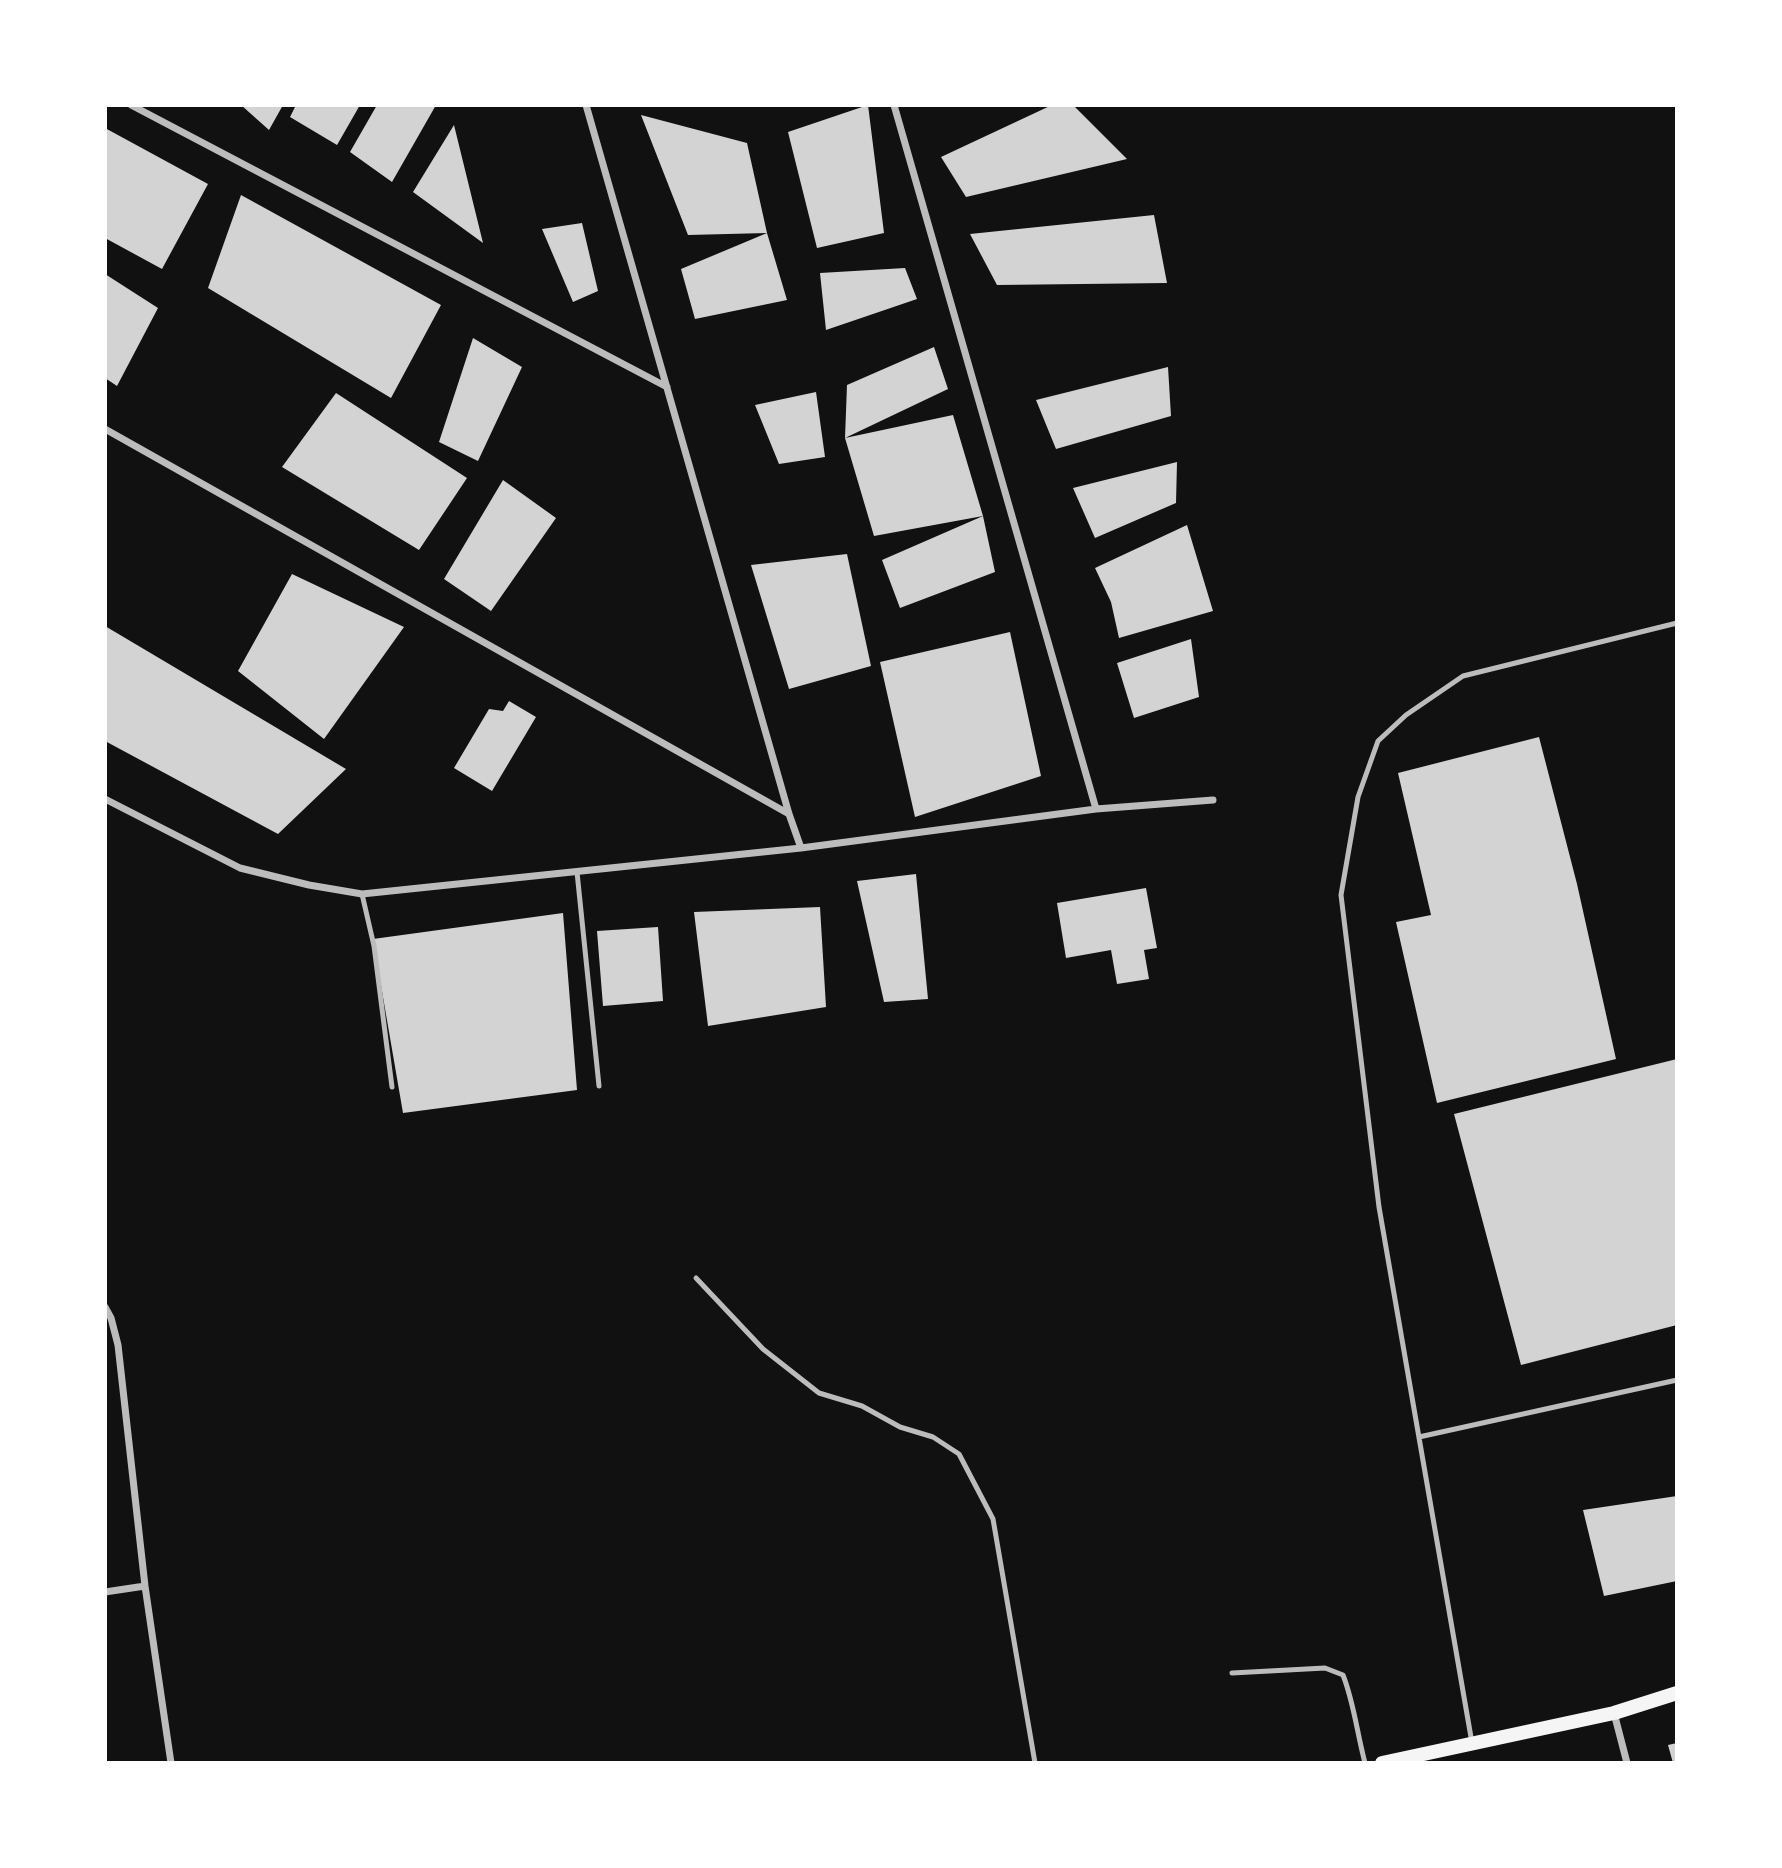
<!DOCTYPE html>
<html>
<head>
<meta charset="utf-8">
<style>
	body { margin:0 }
	#map { position:relative; width:1782px; height:1868px; overflow:hidden; background:#111; font-family:Poppins,sans-serif }
	canvas { display:block }
	.frame { position:absolute; inset:0; border:107px solid #fff; pointer-events:none }
</style>
</head>
<body>
<div id="map">
<canvas width="1782" height="1868"></canvas>
<div class="frame"></div>
</div>
<script>
const ctx = document.querySelector('canvas').getContext('2d');
ctx.lineJoin = 'round';
function fillPath(path, color) {
  ctx.fillStyle = color;
  ctx.fill(path, 'evenodd');
}
function trace(path, color, width, dash) {
  ctx.strokeStyle = color;
  ctx.lineWidth = width;
  ctx.lineCap = dash ? 'butt' : 'round';
  ctx.setLineDash(dash || []);
  ctx.stroke(path);
}
fillPath(new Path2D(`
	M241,105H283L269,130Z
	M296,105H360L337,145L290,117Z
	M377,105H436L392,182L350,152Z
	M868,105L884,233L817,248L788,132Z
	M1052,105H1073L1127,159L966,197L941,157Z
	M641,115L747,143L767,233L787,300L695,319L681,269L767,233L688,235Z
	M454,125L483,243L413,192Z
	M105,128L208,184L162,269L105,238Z
	M241,195L441,305L391,398L208,288Z
	M1154,215L1167,283L997,285L970,234Z
	M582,223L598,291L573,302L542,229Z
	M905,268L917,299L826,330L820,273Z
	M105,274L158,308L117,386L105,378Z
	M473,338L522,367L478,461L439,442Z
	M934,347L948,389L845,438L847,385Z
	M1168,367L1171,416L1056,449L1036,400Z
	M816,392L825,457L779,464L755,405Z
	M336,393L467,478L419,550L282,467Z
	M953,415L983,516L874,536L845,438Z
	M1177,462L1176,503L1095,538L1073,488Z
	M503,480L556,518L491,611L444,579Z
	M983,516L995,572L900,608L882,560Z
	M1187,525L1213,611L1119,638L1111,602L1095,568Z
	M847,554L871,666L789,689L751,565Z
	M292,574L404,627L324,739L238,671Z
	M105,626L346,769L278,834L105,741Z
	M1010,632L1041,776L915,817L880,662Z
	M1191,639L1199,697L1134,718L1117,663Z
	M509,701L536,717L492,791L454,768L489,709L503,711Z
	M1539,737L1577,884L1616,1059L1437,1103L1396,922L1431,915L1398,773Z
	M916,874L928,999L884,1002L857,881Z
	M1146,888L1157,948L1144,950L1149,979L1117,984L1111,950L1066,958L1057,903Z
	M820,907L826,1007L708,1026L694,912Z
	M563,913L577,1090L403,1113L373,939Z
	M658,927L663,1001L603,1006L597,931Z
	M1677,1059V1325L1521,1365L1454,1114Z
	M1677,1496V1581L1604,1596L1583,1510Z
	M1677,1743V1763H1673L1668,1745Z`), '#d3d3d3');
trace(new Path2D(`
	M577,872L599,1086
	M362,894L374,946L392,1087
	M696,1278L763,1349L819,1393L862,1406L900,1427L933,1437L959,1454L993,1519L1035,1763
	M1419,1437L1677,1380
	M1232,1673L1325,1668L1343,1675C1354,1703 1357,1733 1365,1763
	M1472,1743L1379,1207L1341,895L1358,797L1378,741L1406,715L1463,676L1677,623`), '#bcbcbc', 5);
trace(new Path2D(`
	M131,105L667,387
	M586,105L789,814L801,848
	M894,105L1096,809
	M105,429L789,814
	M105,799L240,868L309,885L362,894L801,848L1096,809L1213,800
	M105,1307L111,1318L118,1345L145,1586L171,1763
	M105,1592L145,1586
	M1614,1713L1627,1763`), '#bcbcbc', 7);
trace(new Path2D(`
	M1382,1763L1614,1713L1677,1693`), '#f5f5f5', 14);
</script>
</body>
</html>
